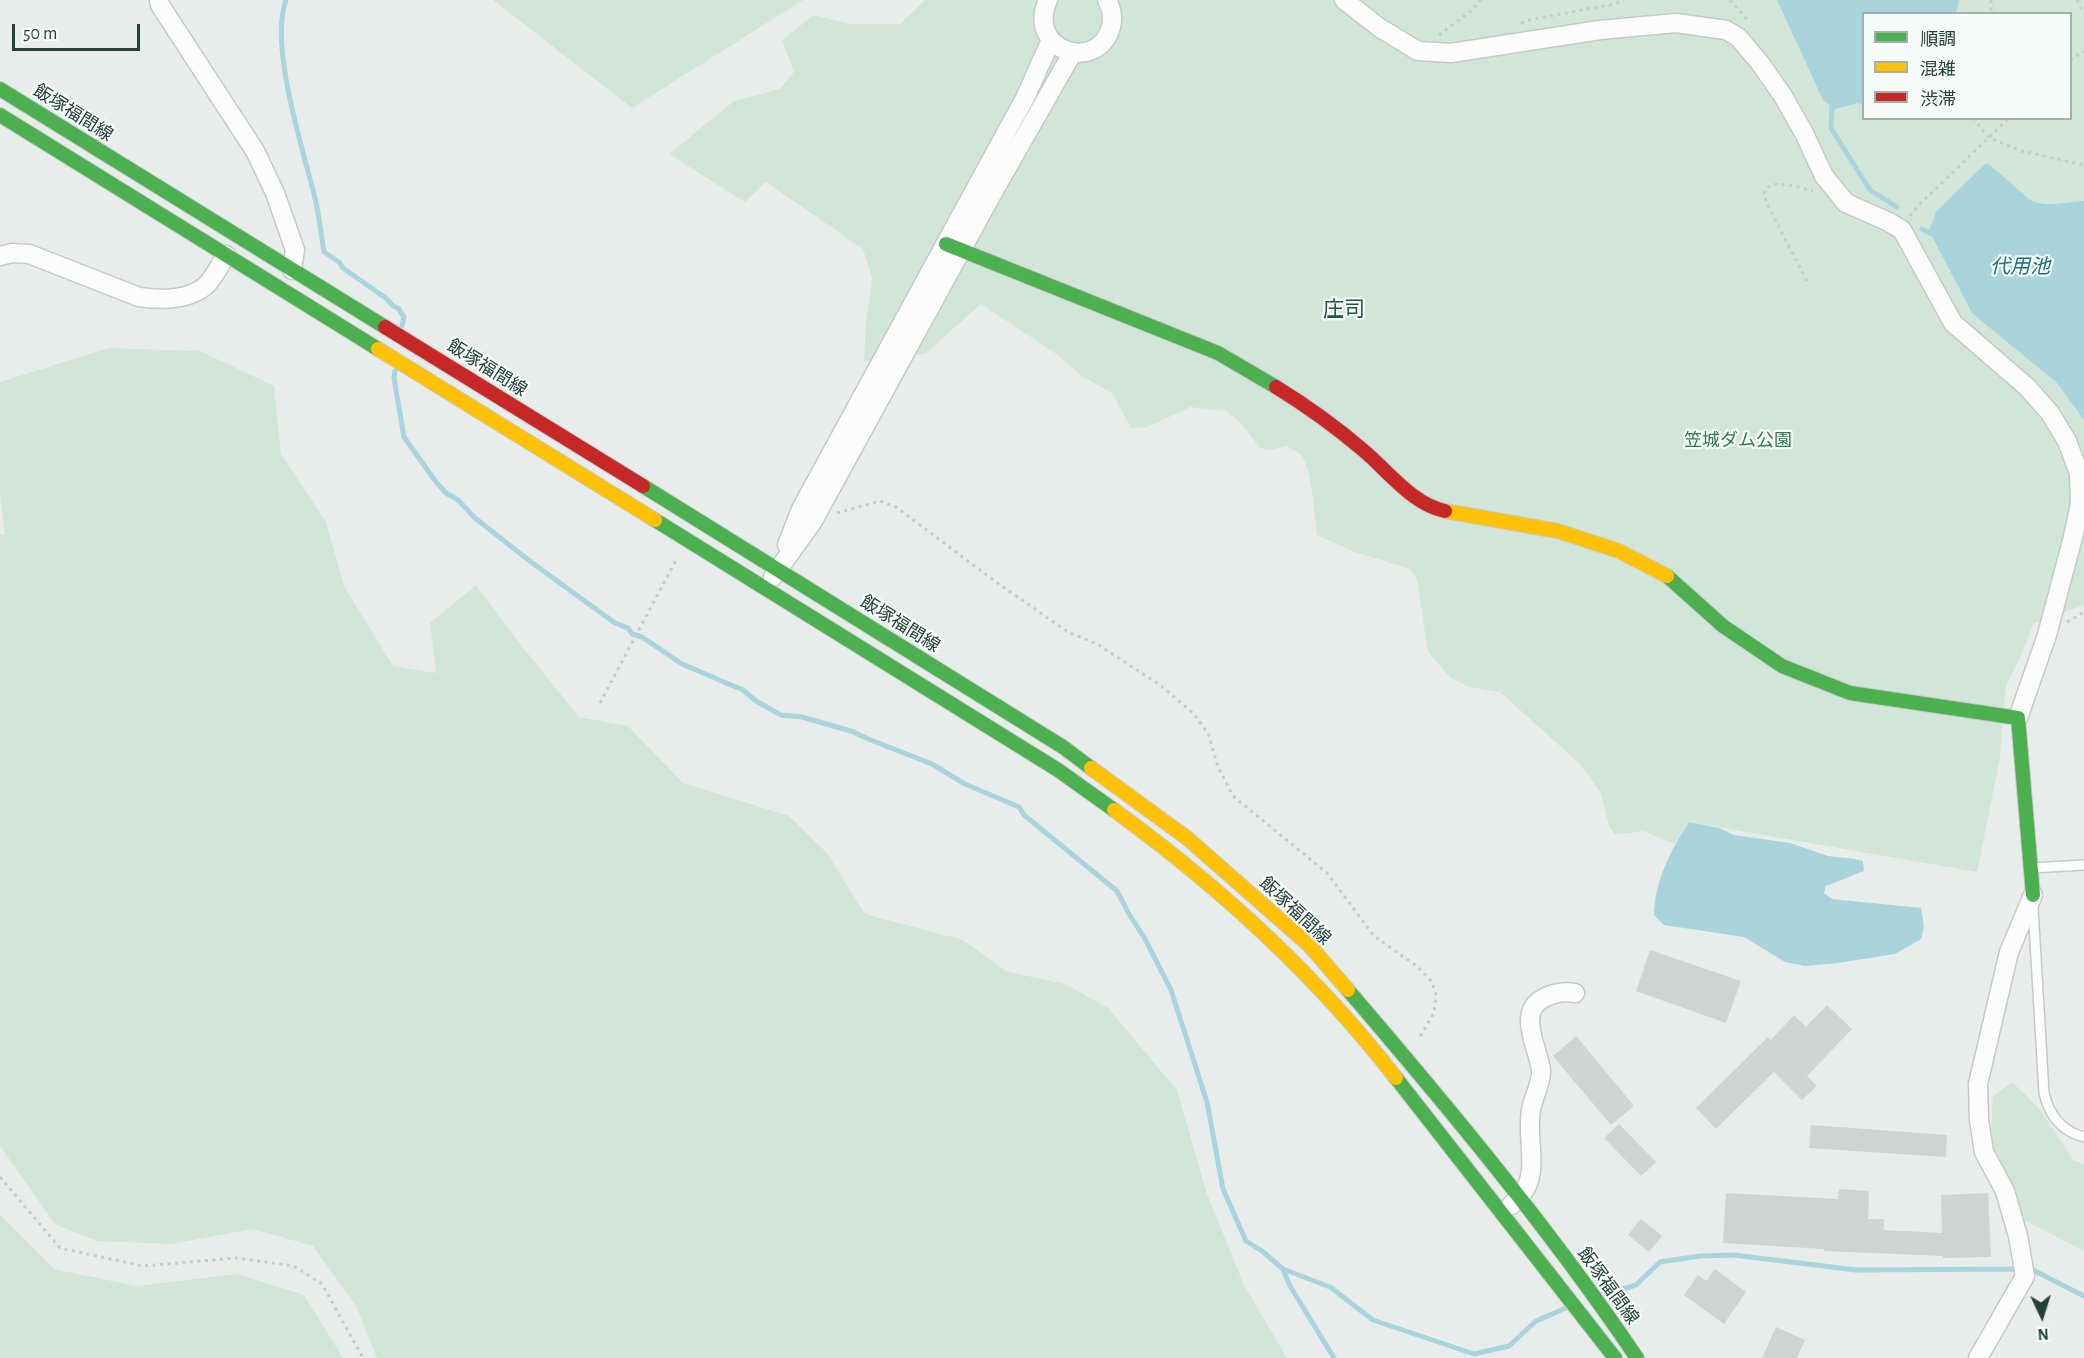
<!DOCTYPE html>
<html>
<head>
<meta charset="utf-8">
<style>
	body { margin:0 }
	#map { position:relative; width:2084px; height:1358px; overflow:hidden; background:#e8edeb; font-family:"Alegreya Sans","Noto Sans JP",sans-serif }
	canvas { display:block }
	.legend { position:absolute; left:1862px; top:12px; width:210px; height:108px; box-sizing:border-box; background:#f7fbf9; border:2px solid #a3b1ad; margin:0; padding:8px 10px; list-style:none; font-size:18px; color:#24423a }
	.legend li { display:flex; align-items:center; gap:12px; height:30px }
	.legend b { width:30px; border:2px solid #a3b1ad }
	.north { position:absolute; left:2012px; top:1286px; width:60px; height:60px; -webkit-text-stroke:4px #f7fbf9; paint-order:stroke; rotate:176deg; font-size:16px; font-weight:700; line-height:24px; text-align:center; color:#24423a }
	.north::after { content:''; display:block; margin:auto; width:21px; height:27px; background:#24423a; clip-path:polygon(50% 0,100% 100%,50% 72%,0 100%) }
	.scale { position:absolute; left:12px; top:24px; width:128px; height:27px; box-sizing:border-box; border:3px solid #24423a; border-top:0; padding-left:8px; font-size:18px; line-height:21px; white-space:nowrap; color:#24423a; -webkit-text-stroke:4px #f7fbf9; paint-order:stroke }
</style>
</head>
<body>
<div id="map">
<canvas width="2084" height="1358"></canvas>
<ul class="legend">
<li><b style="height:8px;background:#4caf50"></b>順調</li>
<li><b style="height:8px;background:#ffc107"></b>混雑</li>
<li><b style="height:8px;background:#c62828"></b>渋滞</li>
</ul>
<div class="north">N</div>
<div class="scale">50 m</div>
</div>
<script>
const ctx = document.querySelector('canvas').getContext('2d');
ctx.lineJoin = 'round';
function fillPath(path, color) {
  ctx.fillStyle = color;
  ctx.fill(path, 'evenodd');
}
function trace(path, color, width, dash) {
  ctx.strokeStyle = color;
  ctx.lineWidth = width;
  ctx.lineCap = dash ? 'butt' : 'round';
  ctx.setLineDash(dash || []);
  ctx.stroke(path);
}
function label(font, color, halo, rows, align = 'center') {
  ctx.font = font + ' "Alegreya Sans","Noto Sans JP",sans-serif';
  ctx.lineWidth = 4.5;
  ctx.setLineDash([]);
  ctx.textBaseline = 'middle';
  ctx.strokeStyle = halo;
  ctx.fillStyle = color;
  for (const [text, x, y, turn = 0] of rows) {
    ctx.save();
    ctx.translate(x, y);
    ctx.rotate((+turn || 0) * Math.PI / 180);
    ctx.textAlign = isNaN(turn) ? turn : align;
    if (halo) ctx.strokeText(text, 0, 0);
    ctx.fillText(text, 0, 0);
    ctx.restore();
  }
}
fillPath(new Path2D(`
	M493,0H803L632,108Z
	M925,0H2084V605L2033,624L2022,653L2006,686L2000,757L1977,872L1689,822L1674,844L1643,831L1615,835L1609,826L1601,793L1580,764L1500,692L1469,687L1451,678L1428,652L1417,580L1410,569L1355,552L1317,535C1315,518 1312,465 1300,454C1297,451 1291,449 1287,446L1269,450L1260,448L1241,423L1226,411L1190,407L1148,427L1131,428L1112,393L1083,377L1055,353L981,304L925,354L864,362L866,321L872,278L863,249L766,182L745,202L669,154L734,101L780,89L794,72L782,40L814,15L849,24H900ZM1864,14H2070V118H1864Z
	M109,348L200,351L274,386L281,454L326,522L344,586L393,666L436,673L430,623L476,585L521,645L579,717L628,726L683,783L789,816L827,853L865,914L963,940L1008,972L1065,984L1108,1008L1177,1090L1207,1194L1244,1285L1287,1358H377L356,1306L313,1246L253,1229L171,1244L97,1241L55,1224L0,1146V535L5,534L0,496V382Z
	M2012,1082L2039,1108L2074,1161L2084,1164V1251L2024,1220L1988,1175L1993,1096Z
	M0,1215L54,1269L136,1286L237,1274L304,1295L343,1358H0Z`), '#d1e6d8');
fillPath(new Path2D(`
	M1777,0H1959L1956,13L1864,14L1863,105L1858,103L1835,109L1823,100Z
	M1985,164H1989L2030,200C2047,208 2065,202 2084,201V420L2057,383L1972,313L1934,240L1930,229L1936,212Z
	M1689,822L1719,828L1734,835L1790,843L1828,856L1855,859L1863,861L1864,871L1826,886L1824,893L1832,899L1921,908L1924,926L1921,939L1895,954L1838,963L1805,966L1785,962L1744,937L1664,925L1654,915C1654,883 1671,849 1689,822Z`), '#a9d4db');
trace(new Path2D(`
	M286,0C269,46 303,149 315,198C319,215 321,234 324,252L339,262L343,268L387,299L393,306L398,308L404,317L402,326
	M1832,107L1831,128L1870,190L1897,207
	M1922,229L1932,234
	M395,371L394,378L404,437L436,482L446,493L458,500L475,518L531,562L615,623L628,628L632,634L642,637L682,664L743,690L756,701L781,715L802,717L854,732L868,739L932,764L965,784L1019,807L1024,815L1117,891L1129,914L1145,939L1171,990L1207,1102L1223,1189L1246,1241L1262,1251L1283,1269L1330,1287L1373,1320L1474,1354L1509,1346L1536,1321L1566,1308
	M1283,1269L1290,1286L1334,1358
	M1606,1294L1636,1285L1660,1262L1700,1256L1734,1255L1856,1270L2031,1269L2084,1296`), '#a9d4db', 5);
fillPath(new Path2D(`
	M1650,950L1741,981L1726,1023L1636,991Z
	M1827,1005L1852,1029L1807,1076L1817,1086L1802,1100L1774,1072L1716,1129L1696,1108L1768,1037L1771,1040L1794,1015L1806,1027Z
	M1576,1036L1634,1106L1611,1125L1553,1056Z
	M1619,1124L1656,1162L1641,1176L1604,1138Z
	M1811,1125L1947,1135L1946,1157L1809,1148Z
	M1839,1189L1869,1191L1868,1219H1884V1230L1942,1233L1941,1195L1988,1193L1991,1257L1943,1258V1256L1824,1251V1249L1723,1243L1726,1193L1838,1199Z
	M1641,1219L1662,1236L1649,1252L1628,1235Z
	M1715,1269L1746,1292L1724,1324L1684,1295L1698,1275L1706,1281Z
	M1776,1327L1805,1340L1797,1358H1762Z`), '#cfd4d2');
const lane = new Path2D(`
	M2032,868L2084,865
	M2033,907L2044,1093C2049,1115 2061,1131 2084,1137`);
const street = new Path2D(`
	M159,0L160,5L255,151L275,193L295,250L292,270
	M1048,0C1025,51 1098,74 1111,27C1113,18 1112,9 1107,0
	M1344,0L1380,28L1418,51L1451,53L1600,30L1676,23L1726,30L1738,37L1760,63L1783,96L1804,133L1824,176L1846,203L1889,222L1902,230L1953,323L2027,387L2050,413L2067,441L2079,473L2080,504L2073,537L2047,635L2018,718
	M0,256L12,253L29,254L139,297C160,300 186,301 204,287C213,280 220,265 226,255
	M787,545L801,509L1025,98L1051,40
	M773,577L813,521L991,196L1073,52
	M1511,1205C1545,1179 1525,1146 1531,1110C1533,1097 1542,1083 1541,1070C1538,1047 1516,1012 1544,998C1555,992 1564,991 1575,993
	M1978,1358L2025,1276L2018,1236L2005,1191L1984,1152L1979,1120L1978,1084L2009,952L2033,895`);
const fast = new Path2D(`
	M0,89L385,327
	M0,115L378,349
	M946,244L1218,353L1276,387
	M643,486L1063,747L1091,768
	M655,520L1058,770L1114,810
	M1667,576L1723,626L1782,666L1850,693L2018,718L2033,895
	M1348,990C1449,1108 1550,1229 1637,1358
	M1396,1078L1615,1358`);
const slow = new Path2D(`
	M378,349L655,520
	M1445,511L1558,531L1619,551L1667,576
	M1091,768L1187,838L1309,945L1348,990
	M1114,810C1220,887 1316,975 1396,1078`);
const jam = new Path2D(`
	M385,327L643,486
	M1276,387C1307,406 1336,427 1363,450C1388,471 1412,504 1445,511`);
trace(lane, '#c5cac8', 12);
trace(street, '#c5cac8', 21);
trace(fast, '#c3cbc8', 16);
trace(slow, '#c3cbc8', 16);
trace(jam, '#c3cbc8', 16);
trace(new Path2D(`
	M1730,0L1749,22
	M1991,0V14
	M2077,0L2084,14
	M1521,23L1529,20L1614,4L1624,0
	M1439,35L1471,11L1481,0
	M2070,60L2084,51
	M1973,118L1989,138L2022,151L2084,165
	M1910,216L1917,207L2009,118
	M1807,281L1767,204L1764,194L1765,189C1777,179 1799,188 1813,191
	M837,513L880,501L896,507L996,582L1068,632L1097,644L1160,685L1193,713L1208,733L1218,767L1233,796L1327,873L1374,936L1418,967L1432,982L1436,995L1434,1013L1418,1040
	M2067,622L2084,612
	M600,703L676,560
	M0,1177L60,1248L143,1266L236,1258L294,1266L322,1284L363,1358`), '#c3ccca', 3, [3, 4.5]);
trace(lane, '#fcfcfc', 9);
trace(street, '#fcfcfc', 18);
trace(fast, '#4caf50', 14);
trace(slow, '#ffc107', 14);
trace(jam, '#c62828', 14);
label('18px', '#24423a', '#f7fbf9', [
	["飯塚福間線",73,113,32],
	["飯塚福間線",487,368,32],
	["飯塚福間線",900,624,32],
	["飯塚福間線",1295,911,43],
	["飯塚福間線",1608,1286,54]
]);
label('18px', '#2d7a4b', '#f7fbf9', [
	["笠城ダム公園",1738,441]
]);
label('italic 20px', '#1c6f80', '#f7fbf9', [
	["代用池",2020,267]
]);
label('21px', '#1f5548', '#f7fbf9', [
	["庄司",1344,310]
]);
</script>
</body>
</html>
